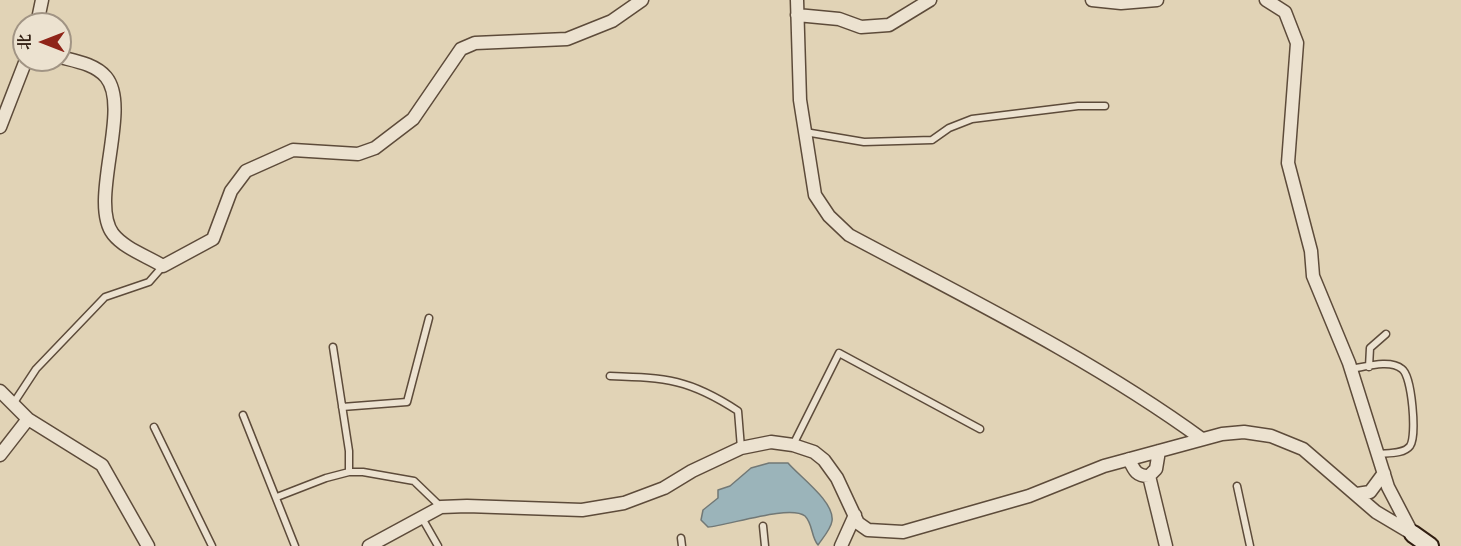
<!DOCTYPE html>
<html>
<head>
<meta charset="utf-8">
<style>
	body { margin:0 }
	#map { position:relative; width:1461px; height:546px; overflow:hidden; background:#e1d3b6; font-family:"IM FELL English","Noto Serif SC",serif }
	canvas { display:block }
	.north { position:absolute; left:12px; top:12px; width:60px; height:60px; box-sizing:border-box; background:#ece2d0; border:2px solid #a19484; border-radius:50%; rotate:270deg; font-size:16px; font-weight:700; line-height:24px; text-align:center; color:#311e11 }
	.north::after { content:''; display:block; margin:auto; width:21px; height:27px; background:#8f2418; clip-path:polygon(50% 0,100% 100%,50% 72%,0 100%) }
</style>
</head>
<body>
<div id="map">
<canvas width="1461" height="546"></canvas>
<div class="north">北</div>
</div>
<script>
const ctx = document.querySelector('canvas').getContext('2d');
ctx.lineJoin = 'round';
function fillPath(path, color) {
  ctx.fillStyle = color;
  ctx.fill(path, 'evenodd');
}
function trace(path, color, width, dash) {
  ctx.strokeStyle = color;
  ctx.lineWidth = width;
  ctx.lineCap = dash ? 'butt' : 'round';
  ctx.setLineDash(dash || []);
  ctx.stroke(path);
}
const water = new Path2D(`
	M769,463H788C800,477 835,502 832,521C831,529 822,539 818,545C811,537 813,524 805,516C790,504 727,526 708,527L701,520L703,510L718,498V490L730,486L751,468Z`);
fillPath(water, '#9bb4ba');
trace(water, '#717876', 1.5);
const lane = new Path2D(`
	M805,132L864,142L932,140L949,128L972,119L1078,106H1105
	M333,347L349,451V472
	M1369,367L1370,348L1386,334
	M1351,369C1365,367 1390,359 1402,369C1412,376 1417,436 1410,446C1404,454 1388,453 1379,454
	M610,376C667,378 689,379 738,411L741,448
	M13,404L36,369L105,297L149,282L163,266
	M342,407L407,402L429,318
	M243,415L295,546
	M154,427L212,546
	M793,445L839,353L980,429
	M1237,486L1250,546
	M277,497L326,478L349,472H363L414,481L441,507
	M422,518L438,546
	M763,526L765,546
	M681,538L682,546`);
const street = new Path2D(`
	M797,0L800,100L815,195L829,216L849,235C969,299 1092,359 1202,439
	M1092,0L1121,3L1157,0
	M1266,0L1285,12L1297,43L1288,163L1311,251L1313,276L1349,363L1388,487L1412,533
	M797,15L839,19L861,27L889,25L930,0
	M37,24L42,0
	M60,57C75,61 95,64 106,77C132,108 88,201 113,234C125,249 147,256 163,266L213,239L231,191L246,171L293,150L358,154L375,148L413,119L461,49L475,43L567,39L612,21L642,0
	M0,127L26,60
	M0,391L28,419L102,465L148,546
	M0,455L28,419
	M1129,459C1134,470 1136,476 1149,476L1166,546
	M1149,476L1156,469L1159,451
	M1357,494L1370,492L1384,473
	M369,546L441,507L467,506L582,510L624,503L664,488L692,471L741,448L771,442L793,445L814,452L824,460L837,478L858,523L868,530L903,532L1029,496L1104,466L1222,434L1244,432L1271,436L1303,449L1376,512L1413,534
	M841,546L855,515`);
const secondary = new Path2D(`
	M1413,534L1430,546`);
trace(lane, '#5d4b3a', 9);
trace(street, '#5d4b3a', 15);
trace(secondary, '#311e11', 20);
trace(lane, '#ece2d0', 6);
trace(street, '#ece2d0', 12);
trace(secondary, '#ece2d0', 16);
</script>
</body>
</html>
